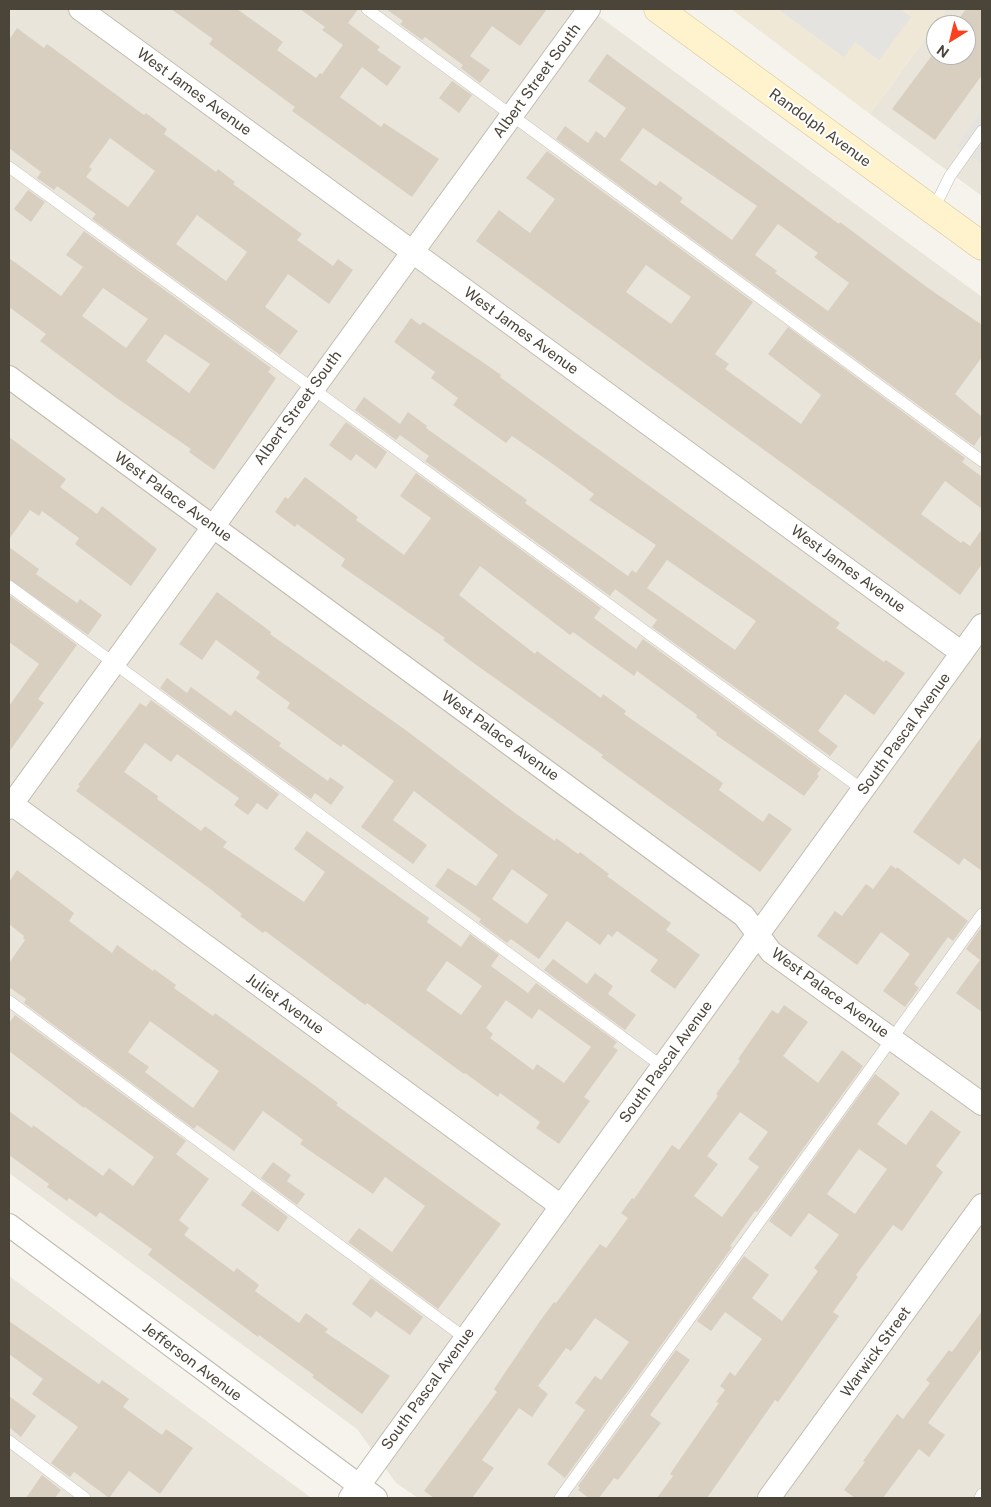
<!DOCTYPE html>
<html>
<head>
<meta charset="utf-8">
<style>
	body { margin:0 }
	#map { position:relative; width:991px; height:1507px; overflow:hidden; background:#f6f3ec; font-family:"Public Sans",sans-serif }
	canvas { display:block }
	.frame { position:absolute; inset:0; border:10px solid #4b4439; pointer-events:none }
	.north { position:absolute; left:926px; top:15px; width:50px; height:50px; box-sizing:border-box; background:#fff; border:1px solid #b7b4b0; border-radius:50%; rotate:216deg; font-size:14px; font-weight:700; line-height:20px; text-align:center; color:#4b4439 }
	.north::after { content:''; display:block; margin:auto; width:18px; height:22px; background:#fc3f1d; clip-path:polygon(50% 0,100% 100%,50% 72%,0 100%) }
</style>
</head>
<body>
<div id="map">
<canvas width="991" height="1507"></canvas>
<div class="frame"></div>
<div class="north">N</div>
</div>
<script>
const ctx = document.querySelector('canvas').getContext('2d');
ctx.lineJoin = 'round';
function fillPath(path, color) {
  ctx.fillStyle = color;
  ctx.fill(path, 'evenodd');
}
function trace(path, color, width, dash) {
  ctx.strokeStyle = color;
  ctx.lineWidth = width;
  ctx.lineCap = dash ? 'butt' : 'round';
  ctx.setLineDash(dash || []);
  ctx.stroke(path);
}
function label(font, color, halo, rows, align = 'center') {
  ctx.font = font + ' "Public Sans",sans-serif';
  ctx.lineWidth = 4;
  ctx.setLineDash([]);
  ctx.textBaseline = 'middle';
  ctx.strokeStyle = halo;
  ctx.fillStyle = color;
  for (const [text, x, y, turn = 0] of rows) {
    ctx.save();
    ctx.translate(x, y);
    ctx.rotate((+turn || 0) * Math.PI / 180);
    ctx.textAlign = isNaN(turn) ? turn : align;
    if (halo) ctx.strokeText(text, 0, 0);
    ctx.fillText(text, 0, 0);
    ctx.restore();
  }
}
fillPath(new Path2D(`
	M9,9H589L982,297V1498H418L396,1483L357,1429L9,1173Z
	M947,9H982V196L870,114ZM936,25H966V55H936Z
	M9,1276L310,1497L312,1498H9Z`), '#eae5da');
fillPath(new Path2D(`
	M731,9H947L870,114Z`), '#efe8d6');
fillPath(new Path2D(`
	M778,9H900L911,17L879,60L855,42L844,57Z
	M982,111V164L957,146Z`), '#e5e3e0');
fillPath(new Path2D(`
	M171,9H237L283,42L277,50L316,78L320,73L322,74L343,45L322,30L325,27L300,9H358L348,23L380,47L377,50L401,67L387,86L362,67L340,97L381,127L384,123L439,159L412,197L292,111L295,107L209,44L213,39Z
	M386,9H547L520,46L492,26L470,56L490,70L480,83L461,68L463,65L425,37L422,40L400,24L403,21Z
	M966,9H982V75L935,140L892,109L936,50V55H966V25H954Z
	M17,28L44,48L47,44L144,115L146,113L167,129L164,134L216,172L218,169L235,182L233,184L302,234L297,240L333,266L338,259L353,270L329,304L288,274L265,307L298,331L280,355L92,219L96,214L57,186L54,190L37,178L41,172L9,148V40ZM110,138L155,171L128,207L86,177L92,169L89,167ZM197,215L247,252L226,281L176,244Z
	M607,54L839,224L840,222L928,288L982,325V357L955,394L982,417V434L974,446L556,139L565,126L588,143L596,131L605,138L626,108L588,81ZM643,128L757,206L732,240L680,202L683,198L660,181L656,186L620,160ZM778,224L818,253L814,257L849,283L828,311L775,273L777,271L755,255Z
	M452,81L472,95L459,113L439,98Z
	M547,151L753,302L715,354L729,364L725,369L801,424L821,395L768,354L788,327L965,458L962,462L982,477V509L945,481L921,514L961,543L963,541L970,546L982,529V564L960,595L840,505L476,241L499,210L530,233L555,199L526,178ZM646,265L691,297L671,324L626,292Z
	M28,190L45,202L31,222L14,209Z
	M84,231L271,368L268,372L276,378L214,470L189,452L191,449L118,399L40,341L46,334L9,307V258L61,296L83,267L66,255ZM103,288L148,319L126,348L82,316ZM165,334L210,364L189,393L146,361Z
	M411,318L420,325L423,322L484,363L501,375L500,377L573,431L840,623L836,628L884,662L886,660L905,673L874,715L845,694L818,731L838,746L830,756L652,627L657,620L615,589L610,596L425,461L429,456L400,435L396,440L355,410L364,397L400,424L408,412L427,426L426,428L527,500L525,503L628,576L632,570L636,573L656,545L589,500L594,494L550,462L512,436L506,443L453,405L458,398L431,378L435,372L394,342ZM667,560L756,621L735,650L647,588Z
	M346,422L387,452L376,469L356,454L351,461L329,445Z
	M9,437L66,479L60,487L97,514L102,506L157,549L131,586L75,544L79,538L42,511L39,516L30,510L9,539Z
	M416,473L601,608L594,618L636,649L643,639L821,769L817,774L819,776L804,796L716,735L717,733L696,717L697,715L637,671L634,676L573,632L570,635L480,566L459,595L535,654L537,651L601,698L603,694L626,711L624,714L723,783L719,790L763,822L769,813L792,829L760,872L601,757L603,755L475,664L443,640L445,638L341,566L345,559L297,524L295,527L275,512L285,497L288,499L305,477L358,517L356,520L404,555L431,518L400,496Z
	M9,547L39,569L36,574L77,603L80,599L102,615L88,635L9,579Z
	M217,592L271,632L270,634L407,731L515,813L555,841L556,838L578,854L580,852L609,874L607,876L671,923L666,930L700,955L675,989L650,971L658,960L617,931L612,937L608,934L600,945L567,921L539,959L511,939L507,943L479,922L481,919L435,886L448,868L476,886L498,855L414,791L393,820L427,845L413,864L361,827L394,781L343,744L341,747L287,708L290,703L256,678L260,672L216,640L202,660L179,644ZM512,869L548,895L527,924L492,899Z
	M9,595L77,645L38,699L44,703L9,752V706L39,664L9,642Z
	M167,678L187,693L191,687L231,716L235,710L281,743L279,746L328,781L330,777L344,787L331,805L315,793L311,799L160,688Z
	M151,700L279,794L267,810L257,803L248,815L234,805L239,798L177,754L171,762L145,743L124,772L158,796L157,799L201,831L205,826L227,842L223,847L304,902L325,872L294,849L307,831L429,918L427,922L461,947L470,934L499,955L491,966L528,993L536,983L617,1042L613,1047L618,1050L584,1097L590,1101L559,1144L536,1128L540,1122L500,1093L498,1097L465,1073L464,1074L367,1003L365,1005L265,931L263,933L240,916L242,914L209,888L76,791L80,786L78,785L140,703L146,707ZM447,961L482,986L461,1015L426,990ZM506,1000L532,1019L539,1009L591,1047L564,1083L537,1064L533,1070L490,1038L493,1034L486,1028Z
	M982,736V871L964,858L959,865L913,832Z
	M891,865L896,869L897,867L968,921L953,941L948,937L914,984L919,988L905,1007L883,991L910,954L881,932L857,965L817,936L835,911L842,916L866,884L873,889Z
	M17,870L74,913L69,921L112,953L117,945L153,971L154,969L176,985L174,988L213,1016L215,1013L306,1079L338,1103L336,1105L501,1224L438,1309L348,1242L359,1228L392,1252L425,1206L385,1177L373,1194L300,1144L303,1140L263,1111L234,1151L197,1125L194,1129L24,1003L26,999L9,987V963L25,940L23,938L24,936L9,924V882ZM150,1021L219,1071L193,1108L145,1072L149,1067L128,1052Z
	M980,929L982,931V1012L956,993L980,960L966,949Z
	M553,959L587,984L595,973L613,986L608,994L636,1015L625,1030L544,970Z
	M784,1005L808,1022L783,1056L818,1083L842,1050L863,1066L757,1212L755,1211L730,1246L732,1247L565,1478L547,1464L585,1410L575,1403L595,1376L601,1380L629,1342L595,1318L571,1351L566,1348L538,1386L548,1394L532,1417L519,1408L482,1460L494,1468L472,1498H434L424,1491L497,1392L494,1389L540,1321L554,1302L556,1303L600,1244L606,1248L628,1218L621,1213L632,1198L634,1199L672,1145L679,1150L718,1096L716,1094L740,1061L738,1059L772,1010L778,1014ZM740,1112L768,1132L748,1159L759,1167L722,1217L694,1196L718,1164L707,1156Z
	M15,1015L186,1141L176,1154L209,1179L179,1220L189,1228L184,1235L234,1272L237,1268L259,1285L255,1291L299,1323L306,1313L328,1329L325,1332L390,1376L362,1414L312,1377L314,1375L259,1335L258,1337L148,1255L152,1249L149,1247L100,1212L96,1217L69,1198L67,1201L47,1187L49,1184L9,1155V1111L32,1128L33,1125L103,1176L109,1168L133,1186L154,1157L85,1107L84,1108L9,1051V1023Z
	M875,1074L900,1093L877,1124L906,1145L931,1110L961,1132L936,1166L943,1172L902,1231L893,1225L856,1275L858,1277L833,1312L839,1316L778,1402L775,1400L707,1498H657L673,1476L670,1474L719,1403L716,1402L725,1390L720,1386L730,1372L735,1376L762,1339L725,1312L711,1331L697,1321L744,1256L769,1275L752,1298L782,1321L818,1271L814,1268L839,1235L809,1213L791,1237L769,1221ZM859,1149L887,1169L855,1214L827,1194Z
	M273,1162L291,1175L287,1181L305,1194L297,1205L261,1178Z
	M252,1190L288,1217L278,1232L241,1205Z
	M371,1278L423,1317L410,1335L376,1311L371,1318L352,1304Z
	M982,1311V1348L928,1423L945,1435L929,1457L919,1449L883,1498H855L844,1490L865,1462L863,1461L897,1414L903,1419L930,1383L926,1380L949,1350L952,1352Z
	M9,1321L99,1384L102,1380L129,1399L123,1407L162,1435L166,1429L193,1448L160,1494L129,1471L109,1498L74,1472L70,1477L51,1463L78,1427L32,1394L43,1379L9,1354Z
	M676,1350L690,1360L650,1415L661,1423L618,1480L614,1478L599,1498H589L578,1490L580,1488L578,1486Z
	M9,1396L36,1416L21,1437L9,1427Z
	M42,1475L61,1490L55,1498H26Z`), '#d8cfc1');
const lane = new Path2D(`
	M367,9L982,461
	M9,167L863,790
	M933,210L950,176L982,131
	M9,586L663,1067
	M9,1001L465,1338
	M9,1441L85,1498
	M560,1498L982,914
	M980,1498L982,1494`);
const street = new Path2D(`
	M80,9L962,653
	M9,377L744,916L771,952L982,1104
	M9,802L561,1206
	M9,808L589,9
	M9,1225L376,1498
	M350,1498L982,625
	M769,1498L982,1205`);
const secondary = new Path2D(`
	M658,9L982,246`);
trace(lane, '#c2bbae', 12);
trace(street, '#c2bbae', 24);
trace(secondary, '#d6c79b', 29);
trace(lane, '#fff', 11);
trace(street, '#fff', 22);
trace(secondary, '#fff3cd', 28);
label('15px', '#4b4439', '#fff', [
	["Albert Street South",537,81,-54],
	["West James Avenue",194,92,36],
	["Randolph Avenue",820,128,36],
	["West James Avenue",521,331,36],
	["Albert Street South",298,408,-54],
	["West Palace Avenue",173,497,36],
	["West James Avenue",848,569,36],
	["South Pascal Avenue",904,734,-54],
	["West Palace Avenue",500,736,36],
	["West Palace Avenue",830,993,36],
	["Juliet Avenue",285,1004,36],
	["South Pascal Avenue",666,1062,-54],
	["Warwick Street",876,1352,-54],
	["Jefferson Avenue",192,1362,37],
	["South Pascal Avenue",428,1389,-54]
]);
</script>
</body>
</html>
